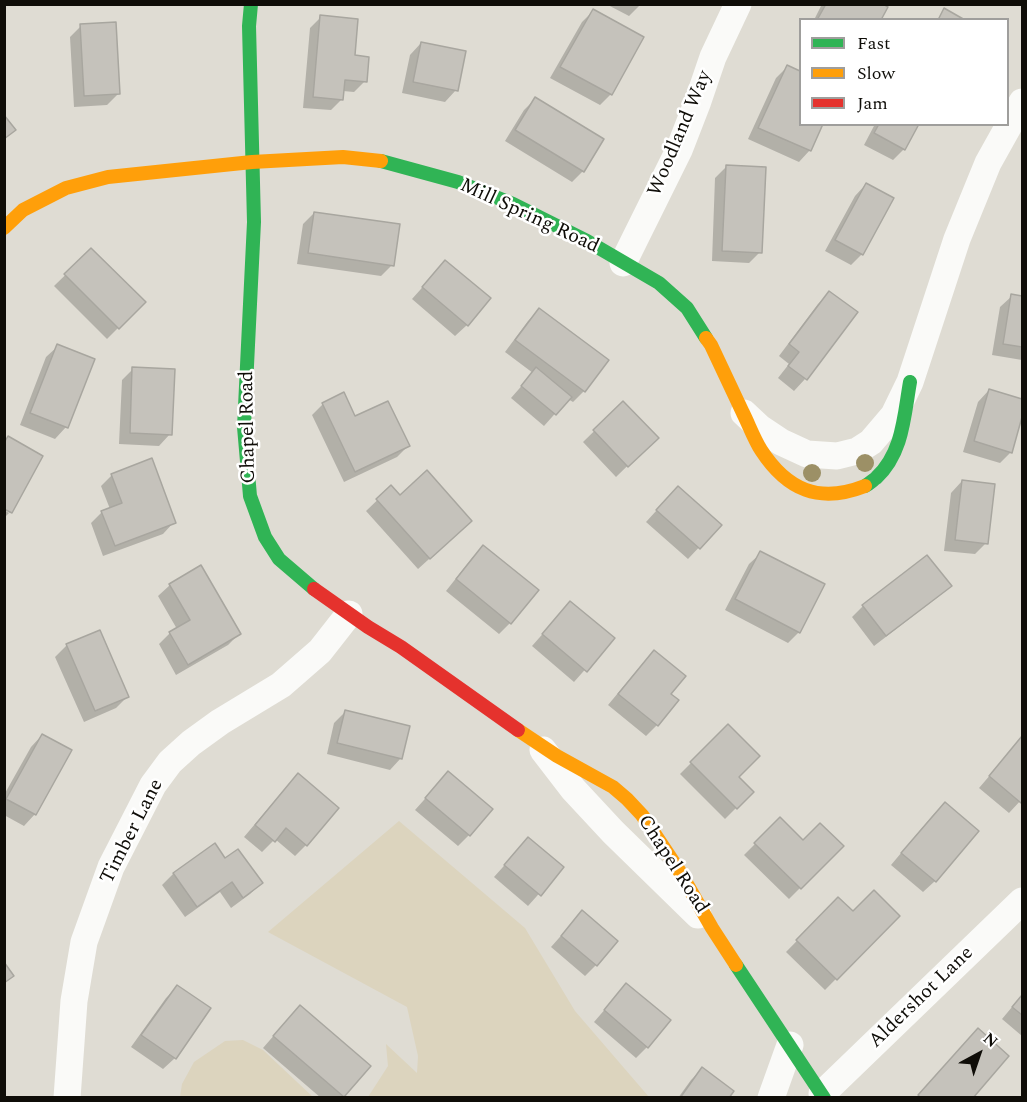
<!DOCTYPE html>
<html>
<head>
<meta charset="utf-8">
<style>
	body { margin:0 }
	#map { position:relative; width:1027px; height:1102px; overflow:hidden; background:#dfdcd3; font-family:Spectral,serif }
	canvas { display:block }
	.frame { position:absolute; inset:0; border:6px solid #0f0d08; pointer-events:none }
	.legend { position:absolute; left:799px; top:18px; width:210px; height:108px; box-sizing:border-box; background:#fff; border:2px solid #9f9e9c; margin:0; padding:8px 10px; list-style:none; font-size:18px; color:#0f0d08 }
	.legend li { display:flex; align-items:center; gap:12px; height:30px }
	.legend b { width:30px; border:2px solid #9f9e9c }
	.north { position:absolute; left:949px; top:1024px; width:60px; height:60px; -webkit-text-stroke:4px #fff; paint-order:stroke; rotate:40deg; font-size:16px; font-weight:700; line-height:24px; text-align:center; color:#0f0d08 }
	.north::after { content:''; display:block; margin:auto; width:21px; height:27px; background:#0f0d08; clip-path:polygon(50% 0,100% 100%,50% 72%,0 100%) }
</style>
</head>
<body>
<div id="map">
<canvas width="1027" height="1102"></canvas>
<div class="frame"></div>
<ul class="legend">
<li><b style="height:8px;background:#30b455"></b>Fast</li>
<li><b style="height:8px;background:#ff9f0a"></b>Slow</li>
<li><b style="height:8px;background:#e5322d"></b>Jam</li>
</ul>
<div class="north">N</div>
</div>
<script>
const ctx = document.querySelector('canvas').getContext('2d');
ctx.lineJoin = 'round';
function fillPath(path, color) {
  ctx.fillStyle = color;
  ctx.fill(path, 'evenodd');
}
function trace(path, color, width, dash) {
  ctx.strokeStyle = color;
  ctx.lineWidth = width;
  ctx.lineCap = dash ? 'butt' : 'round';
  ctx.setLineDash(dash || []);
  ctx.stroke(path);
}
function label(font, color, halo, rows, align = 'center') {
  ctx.font = font + ' Spectral,serif';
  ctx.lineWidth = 5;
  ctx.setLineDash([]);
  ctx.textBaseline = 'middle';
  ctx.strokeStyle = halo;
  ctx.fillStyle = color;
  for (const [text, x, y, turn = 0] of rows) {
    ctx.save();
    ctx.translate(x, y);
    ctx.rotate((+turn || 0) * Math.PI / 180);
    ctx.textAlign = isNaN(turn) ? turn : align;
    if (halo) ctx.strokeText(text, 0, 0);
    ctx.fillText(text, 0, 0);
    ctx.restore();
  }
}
fillPath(new Path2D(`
	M399,821L525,928L575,1011L649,1097H368L388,1066L386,1044L417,1073L418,1056L407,1007L268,932Z
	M243,1040L263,1050L313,1097H180L182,1084L194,1062L225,1041Z`), '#dcd4be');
fillPath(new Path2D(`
	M606,4H641L629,16Z
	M822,4H880V20H814Z
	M593,11L611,94L600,105L550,78L582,22Z
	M321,17L353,57L365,81L354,92L343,91L342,99L331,110L303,108L310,28Z
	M81,26L118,94L107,105L74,107L70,37Z
	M421,43L456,90L445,102L402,93L410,55Z
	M787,67L800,73V124L810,150L799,162L748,139L776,78Z
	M535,99L583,171L572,182L505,141L524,110Z
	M875,124H917L904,149L893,160L864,145Z
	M726,167L760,252L749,263L712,261L715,178Z
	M866,184L862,254L851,265L825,251L855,196Z
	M314,213L392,265L381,276L297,264L303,224Z
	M91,250L144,302L107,339L54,286Z
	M445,262L467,325L455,336L412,299Z
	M829,293L856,312L805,379L794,391L778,378L789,364L779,356L818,304Z
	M1012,296L1022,298V360L992,355L1000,307Z
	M539,310L584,391L573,402L568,399L544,426L511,398L533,373L505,352L528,321Z
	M58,346L93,360L66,427L55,439L20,425L46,357Z
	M133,369L170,434L159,446L119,444L122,380Z
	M989,390L1022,400V412L1011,452L1000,463L963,452L978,402Z
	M623,403L657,437L616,477L583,442Z
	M323,404L354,418L408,446L397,457L344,482L312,415Z
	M112,475L174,522L163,534L103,556L91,523L102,512L110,509L101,486Z
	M962,481L986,543L975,554L944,551L951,493Z
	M391,487L399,497L459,532L418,569L366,511Z
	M667,499L720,525L688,559L646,522Z
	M4,510L9,513V510L10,512L4,518Z
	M483,547L537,590L510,623L499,634L446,591L472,558Z
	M761,553L799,632L788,643L725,610L749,564Z
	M200,567L239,634L228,645L176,675L159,644L170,633L177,629L158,596L170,585Z
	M950,586L938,597L874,646L852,617L863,606Z
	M570,603L613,638L574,682L532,646Z
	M99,632L128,696L116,708L84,722L55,657L66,646Z
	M654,652L669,694L657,725L646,736L608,705L643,663Z
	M345,712L401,758L390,770L327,754L334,723Z
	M728,726L737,777L752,792L725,819L680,774Z
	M42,735L70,750L35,814L24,826L4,815V795L31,747Z
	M1022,738V799L1009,813L979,788Z
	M448,773L469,835L458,846L415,810Z
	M298,775L306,845L295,856L275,839L262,852L244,837L287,786Z
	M945,804L977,831L935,881L923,892L891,865L933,815Z
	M780,819L803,842L842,846L789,899L744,855Z
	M528,839L562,868L528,906L494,877Z
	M214,845L225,860L261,883L250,894L231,908L220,892L185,917L162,885L173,874Z
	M838,899L853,913L898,916L825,990L786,952Z
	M582,912L596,965L585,976L551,947Z
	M626,985L647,1047L636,1058L594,1022Z
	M177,987L209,1009L175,1058L163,1069L131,1047L166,998Z
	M1022,995V1036L1002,1019Z
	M289,1018L369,1066L342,1098H321L263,1048Z
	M702,1069L727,1098H678L691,1080Z`), '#0003');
const building = new Path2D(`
	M826,4H883L888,7L881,20H817Z
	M944,8L965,20H938Z
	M593,9L644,37L612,95L560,67Z
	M320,15L358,19L355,55L369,57L367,82L345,80L343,100L313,97Z
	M116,22L120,94L84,96L80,24Z
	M421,42L466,51L458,91L413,82Z
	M787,65L800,71V124H823L811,151L758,128Z
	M535,97L604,139L584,172L515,130Z
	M4,115L16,130L4,139Z
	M879,124H919L905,150L874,133Z
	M726,165L766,167L762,253L722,251Z
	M866,183L894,198L863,255L835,240Z
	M314,212L400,224L394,266L308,253Z
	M91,248L146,302L119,329L64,274Z
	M445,260L491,298L468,326L422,287Z
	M829,291L858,312L807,380L788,366L799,352L789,344Z
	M1011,294L1022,296V347L1003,344Z
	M539,308L609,360L585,392L515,340Z
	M57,344L95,359L68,428L30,413Z
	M132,367L175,369L172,435L130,433Z
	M536,367L572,397L556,415L521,386Z
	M989,389L1022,399V417L1012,453L974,441Z
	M344,392L355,416L388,401L410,446L355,472L322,403Z
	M623,401L659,438L628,467L593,430Z
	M8,436L43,456L12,513L4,509V443Z
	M152,458L176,523L115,546L101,511L122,503L111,474Z
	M427,470L472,521L430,559L376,499L391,485L400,495Z
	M962,480L995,484L988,544L955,540Z
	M678,486L722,525L700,549L656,510Z
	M483,545L539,590L511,624L456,579Z
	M760,551L825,584L800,633L735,599Z
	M927,555L952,586L886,636L862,605Z
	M201,565L241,634L188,665L169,632L190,620L169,584Z
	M570,601L615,638L587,672L542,634Z
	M100,630L129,697L95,711L66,644Z
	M654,650L686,676L671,694L679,700L658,726L618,694Z
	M345,710L410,726L402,759L337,743Z
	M728,724L760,756L739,777L754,792L737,809L690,762Z
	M42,734L72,750L36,815L6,799Z
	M1022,736V801L1021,803L989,776Z
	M448,771L493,809L470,836L425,798Z
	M298,773L339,808L307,846L286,828L275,842L255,825Z
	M945,802L979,831L936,882L901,853Z
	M780,817L803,840L820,823L844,846L801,889L754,843Z
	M528,837L564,867L541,896L504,865Z
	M215,843L225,858L238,849L263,883L243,898L232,882L197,907L173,873Z
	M874,890L900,916L837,980L796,940L838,897L853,911Z
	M582,910L618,941L597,966L561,936Z
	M4,962L14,976L4,983Z
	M626,983L671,1020L648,1048L604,1010Z
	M177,985L211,1008L176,1059L141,1035Z
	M1022,995V1015L1012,1007Z
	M300,1005L371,1066L344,1097L273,1036Z
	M978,1028L1009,1056L973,1098H921L918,1095Z
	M702,1067L734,1091L729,1098H680Z`);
fillPath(building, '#c5c2bb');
trace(building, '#a8a69f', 1.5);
trace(new Path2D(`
	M623,263L679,150L698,101L713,57L738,4
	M744,413L760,428L781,442L807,454L837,456L857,451L871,442L894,415L910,382L957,239L988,163L1022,102
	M543,750L573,789L613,832L698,915
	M822,1094L1022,901
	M67,1098L74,1001L84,942L111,867L153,785L170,762L191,743L220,722L281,685L320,651L349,614
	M771,1098L790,1045`), '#fafaf8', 27);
trace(new Path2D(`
	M251,4L249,26L254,222L244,427L250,496L265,537L279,559L314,589
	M381,161L458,182L513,204L587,241L659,283L687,308L706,338
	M865,486C869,484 872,481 876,478C903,453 904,416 910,382
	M736,965L824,1098`), '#30b455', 14);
trace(new Path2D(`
	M4,228L23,210L66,188L108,177L252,162L343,157L381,161
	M706,338L711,345C722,368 732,390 743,413C749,425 754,439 761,450C787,490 819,504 865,486
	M518,730L557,756L613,787L627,799L642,815L680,872L712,928L736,965`), '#ff9f0a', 14);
trace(new Path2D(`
	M314,589L368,627L401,647L518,730`), '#e5322d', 14);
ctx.fillStyle = '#9c9066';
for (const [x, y] of [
	[865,463],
	[812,473]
]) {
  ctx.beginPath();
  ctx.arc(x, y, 9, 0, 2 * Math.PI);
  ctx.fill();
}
label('20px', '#0f0d08', '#fff', [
	["Woodland Way",681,134,-67],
	["Mill Spring Road",529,217,25],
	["Chapel Road",249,427,-91],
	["Timber Lane",133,832,-63],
	["Chapel Road",672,865,57],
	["Aldershot Lane",922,998,-44]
]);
</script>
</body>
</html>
